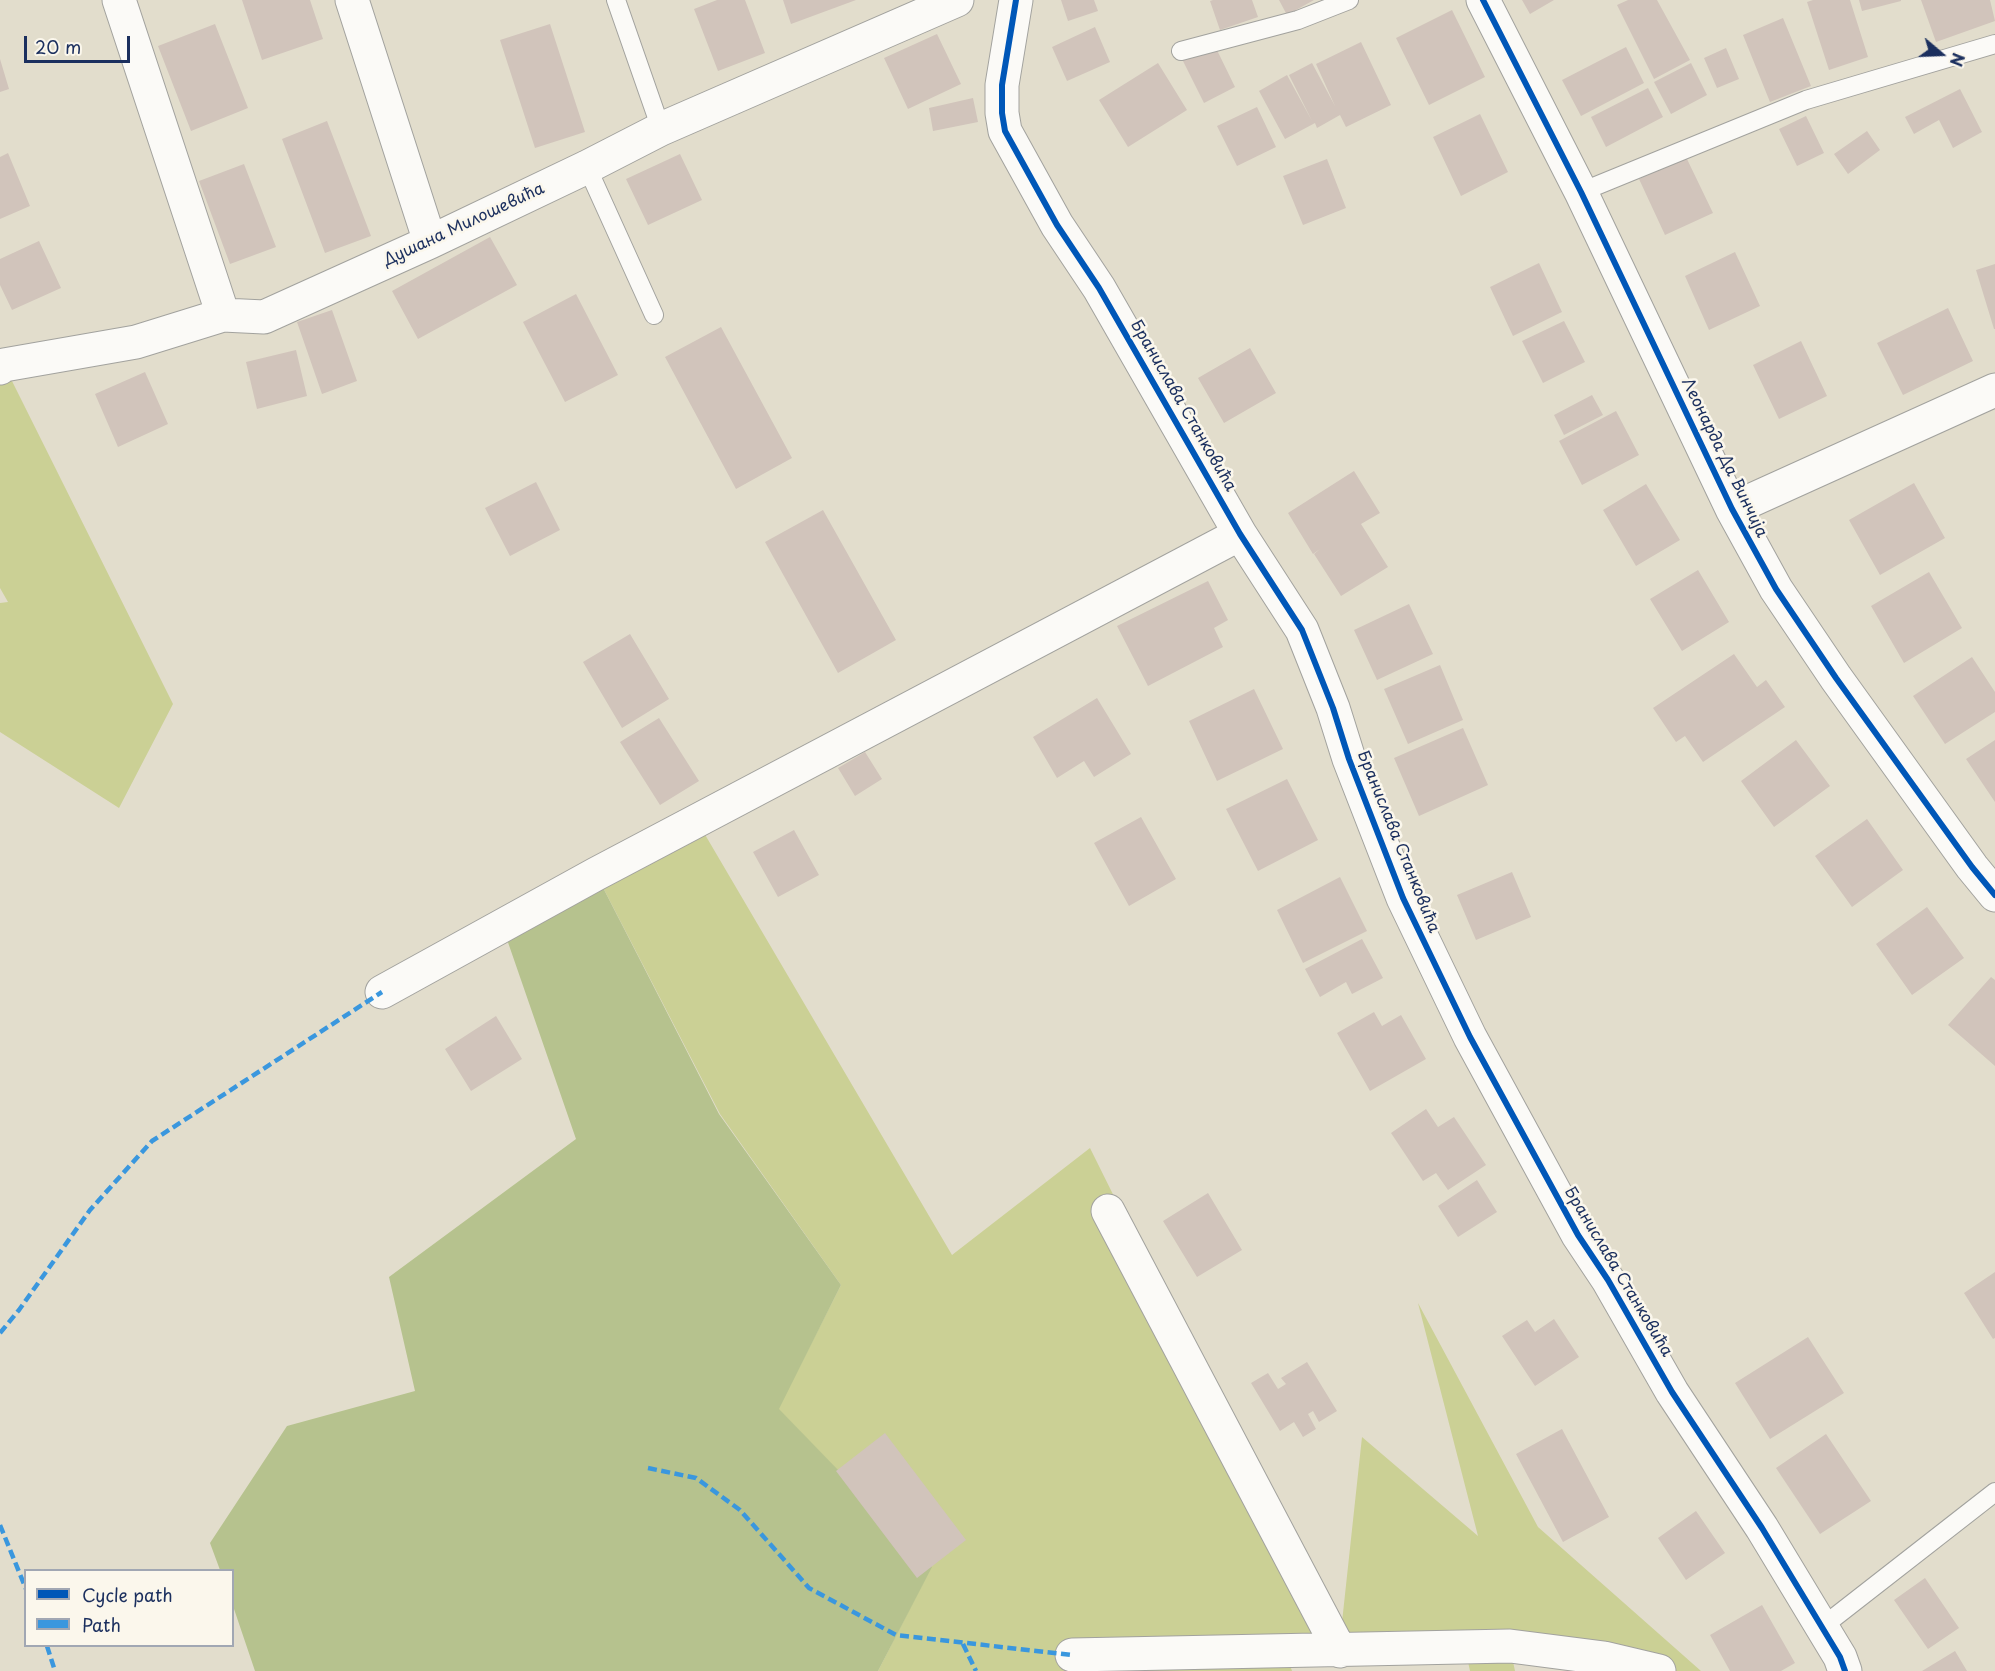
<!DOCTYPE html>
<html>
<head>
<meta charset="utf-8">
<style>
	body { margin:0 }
	#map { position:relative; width:1995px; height:1671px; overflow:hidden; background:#e2ddcc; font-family:"Playpen Sans",sans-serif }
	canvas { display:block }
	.legend { position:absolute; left:24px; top:1569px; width:210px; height:78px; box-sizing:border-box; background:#fbf7ec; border:2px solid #a1a7b3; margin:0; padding:8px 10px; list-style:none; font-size:18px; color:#1b2f5e }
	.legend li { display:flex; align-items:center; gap:12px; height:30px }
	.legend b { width:30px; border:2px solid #a1a7b3 }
	.north { position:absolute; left:1911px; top:24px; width:60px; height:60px; -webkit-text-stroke:4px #fbf7ec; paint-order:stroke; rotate:109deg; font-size:16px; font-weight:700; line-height:24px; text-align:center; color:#1b2f5e }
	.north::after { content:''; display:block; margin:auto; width:21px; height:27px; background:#1b2f5e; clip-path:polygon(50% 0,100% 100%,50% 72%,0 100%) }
	.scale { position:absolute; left:24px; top:36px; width:106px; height:27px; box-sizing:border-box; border:3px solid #1b2f5e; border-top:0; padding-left:8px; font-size:18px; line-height:21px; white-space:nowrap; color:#1b2f5e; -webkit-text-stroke:4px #fbf7ec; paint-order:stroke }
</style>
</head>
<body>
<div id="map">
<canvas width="1995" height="1671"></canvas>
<ul class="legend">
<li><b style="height:8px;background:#0057b8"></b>Cycle path</li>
<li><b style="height:8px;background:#3a97de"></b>Path</li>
</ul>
<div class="north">N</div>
<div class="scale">20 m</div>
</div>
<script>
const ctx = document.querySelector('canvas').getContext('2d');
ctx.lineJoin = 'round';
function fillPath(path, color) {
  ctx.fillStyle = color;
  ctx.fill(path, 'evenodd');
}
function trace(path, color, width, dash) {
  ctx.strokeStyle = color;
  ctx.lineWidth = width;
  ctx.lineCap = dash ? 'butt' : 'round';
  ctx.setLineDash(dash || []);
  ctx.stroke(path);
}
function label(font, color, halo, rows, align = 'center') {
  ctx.font = font + ' "Playpen Sans",sans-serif';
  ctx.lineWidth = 5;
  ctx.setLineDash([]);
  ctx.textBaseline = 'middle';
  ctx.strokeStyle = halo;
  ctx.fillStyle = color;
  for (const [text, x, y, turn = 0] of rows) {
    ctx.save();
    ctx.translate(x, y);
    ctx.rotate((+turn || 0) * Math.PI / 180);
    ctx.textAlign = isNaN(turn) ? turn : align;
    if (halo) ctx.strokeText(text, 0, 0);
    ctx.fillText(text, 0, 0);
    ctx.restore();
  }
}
fillPath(new Path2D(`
	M4,365L173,704L119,808L0,732V603L8,602L0,588V368Z
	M697,821L952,1255L1090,1148L1339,1650L1362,1437L1478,1536L1418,1303L1538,1527L1701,1671H1659L1510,1647L1515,1671H1470L1465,1648L1286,1653L1292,1671H878L931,1567L778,1409L841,1285L720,1114L596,874Z`), '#cbd095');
fillPath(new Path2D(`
	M596,874L719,1114L841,1285L779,1409L932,1567L878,1671H255L233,1606L232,1570H220L210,1543L287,1426L415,1391L389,1277L576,1139L502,925Z`), '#b6c28e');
fillPath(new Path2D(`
	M242,0H310L323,39L262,60Z
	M717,0H745L765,53L718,71L694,9Z
	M783,0H856L791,24Z
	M1061,0H1094L1098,11L1068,21Z
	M1213,0H1252L1258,17L1220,30L1210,1Z
	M1279,0H1314L1287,15Z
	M1522,0H1554L1530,14Z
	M1628,0H1657L1690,60L1654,79L1617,5Z
	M1813,0H1850L1868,57L1829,70L1807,2Z
	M1859,0H1901V1L1862,11Z
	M1921,0H1990L1995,21L1936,42Z
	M1452,10L1485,77L1429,105L1396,38Z
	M1783,18L1811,86L1770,102L1743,35Z
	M215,24L248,108L191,131L158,46Z
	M550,24L585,132L535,148L500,40Z
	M1095,27L1110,62L1067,81L1052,47Z
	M937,34L961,84L908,109L884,58Z
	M1361,42L1391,105L1346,127L1340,115L1317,128L1315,123L1285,139L1259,91L1287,75L1312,121L1289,75L1312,63L1335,106L1316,64Z
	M1214,44L1235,87L1204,103L1182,59Z
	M1626,47L1644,83L1581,116L1562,80Z
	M1726,48L1739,79L1717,88L1704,58Z
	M0,59L9,89L0,92Z
	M1158,63L1187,110L1128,147L1099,100Z
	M1691,63L1707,95L1671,114L1654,82Z
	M1648,88L1663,117L1606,147L1591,117Z
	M1960,89L1982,132L1953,148L1939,120L1914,134L1905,117Z
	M973,98L978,122L933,131L929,108Z
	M1257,107L1276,147L1237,166L1217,126Z
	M1480,114L1508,172L1461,196L1433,137Z
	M1806,116L1824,153L1797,166L1779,129Z
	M327,121L371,236L325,253L282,139Z
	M1867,131L1880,150L1848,174L1834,154Z
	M8,153L30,206L0,219V157Z
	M680,154L702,200L648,225L626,179Z
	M1686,157L1713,213L1665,235L1639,179Z
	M1327,159L1346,208L1303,225L1283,176Z
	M244,164L276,247L230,264L199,181Z
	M490,237L517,285L418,339L392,291Z
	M39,241L61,288L12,310L0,285V259Z
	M1735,252L1760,306L1709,330L1685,276Z
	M1539,263L1562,312L1513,336L1490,287Z
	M1995,264V329H1994L1976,270Z
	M576,294L618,375L565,402L523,322Z
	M1948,308L1973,361L1903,395L1877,343Z
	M332,310L357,381L322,394L297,322Z
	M1564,321L1585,362L1543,383L1522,341Z
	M721,327L792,458L736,489L665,357Z
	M1801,341L1827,396L1779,419L1753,365Z
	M1250,348L1276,393L1224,423L1198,378Z
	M296,350L307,396L257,409L246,362Z
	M145,372L168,424L118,447L95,394Z
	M1592,395L1603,415L1564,435L1554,415Z
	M1616,411L1639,455L1582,485L1559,441Z
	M1354,471L1380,513L1361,524L1388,567L1341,596L1314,554L1320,549L1313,554L1288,513Z
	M536,482L560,530L510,556L485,508Z
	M1914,483L1945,538L1880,575L1849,520Z
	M1646,484L1680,540L1636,566L1603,510Z
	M823,510L896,640L838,673L765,542Z
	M1698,570L1729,622L1682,651L1650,599Z
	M1929,572L1962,628L1904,663L1871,606Z
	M1208,581L1228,620L1214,628L1223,647L1148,686L1117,626Z
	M1409,604L1433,654L1377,680L1354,630Z
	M630,634L669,699L622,728L583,662Z
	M1734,654L1757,687L1766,680L1785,707L1703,762L1685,736L1676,742L1653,708Z
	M1972,657L1995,692V712L1945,744L1913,696Z
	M1440,665L1463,720L1408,744L1384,689Z
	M1254,689L1283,749L1217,781L1189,721Z
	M1097,698L1131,754L1094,777L1084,761L1057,778L1033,737Z
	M659,718L699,781L660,805L620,742Z
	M1463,728L1488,785L1419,816L1394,758Z
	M1796,740L1830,786L1774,827L1741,781Z
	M1995,740V802L1966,759Z
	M865,752L882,779L855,796L838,768Z
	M1287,779L1318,840L1258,871L1226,809Z
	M1141,817L1176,879L1129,906L1094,843Z
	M1867,819L1903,870L1852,907L1815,856Z
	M794,830L819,875L778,897L753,852Z
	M1512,872L1531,917L1476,940L1457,895Z
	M1340,877L1367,931L1303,963L1277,910Z
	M1927,907L1964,958L1912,995L1876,944Z
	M1362,939L1383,978L1352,994L1346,982L1320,997L1305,969Z
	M1991,977L1995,980V1066L1948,1025Z
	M1374,1012L1382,1026L1401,1015L1426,1059L1370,1091L1337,1033Z
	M496,1016L522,1059L471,1091L445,1049Z
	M1426,1109L1438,1127L1454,1117L1486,1165L1448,1190L1436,1173L1423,1181L1391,1133Z
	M1477,1180L1497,1212L1458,1237L1438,1206Z
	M1208,1193L1242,1250L1197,1277L1163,1221Z
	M1995,1272V1338L1993,1339L1964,1293Z
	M1554,1319L1579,1357L1535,1386L1502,1336L1527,1320L1535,1332Z
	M1808,1337L1844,1393L1770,1439L1735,1383Z
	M1307,1362L1337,1411L1319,1422L1313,1411L1308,1414L1316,1429L1303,1437L1294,1422L1280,1431L1251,1383L1268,1373L1278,1389L1286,1384L1281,1378Z
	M1562,1429L1609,1517L1563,1542L1516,1454Z
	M885,1433L966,1540L917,1578L836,1471Z
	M1826,1434L1871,1501L1820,1534L1776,1468Z
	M1696,1511L1725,1553L1686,1580L1658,1538Z
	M1925,1578L1959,1628L1928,1649L1894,1600Z
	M1762,1605L1795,1663L1781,1671H1730L1710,1635Z
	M1955,1651L1967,1671H1922Z`), '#d1c4bb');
const service = new Path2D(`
	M616,0L661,129
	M1181,51L1298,20L1349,0
	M587,167L654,315
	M1581,192L1806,100L1995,44
	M1822,1627L1995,1492`);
const minor = new Path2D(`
	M119,0L223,315
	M352,0L430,242
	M1016,0L1002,85V113L1005,131L1057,225L1099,288L1240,534L1302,630L1333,708L1349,759L1403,898L1470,1037L1578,1235L1608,1280L1672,1392L1762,1528L1840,1657L1845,1671
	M1483,0L1581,192L1732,509L1776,589L1836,678L1972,867L1995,895
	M0,368L4,365L136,342L223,315L264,317L430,242L587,167L661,129L957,0
	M1732,509L1995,390
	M382,992L596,874L1240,534
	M1108,1211L1340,1651
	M1072,1655L1510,1646L1604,1658L1659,1671`);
trace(service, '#a2a29e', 20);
trace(minor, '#a2a29e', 35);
trace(service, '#fbfaf7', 18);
trace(minor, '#fbfaf7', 33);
trace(new Path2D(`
	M0,1333L19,1310L90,1210L152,1141L382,992
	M648,1468L696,1478L740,1510L809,1588L896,1635L1072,1655
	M0,1525L26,1589
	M963,1644L976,1671
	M47,1646L55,1671`), '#3a97de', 4.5, [9, 4.5]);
trace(new Path2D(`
	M1016,0L1002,85V113L1005,131L1057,225L1099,288L1240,534L1302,630L1333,708L1349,759L1403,898L1470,1037L1578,1235L1608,1280L1672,1392L1762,1528L1840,1657L1845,1671
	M1483,0L1581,192L1732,509L1776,589L1836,678L1972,867L1995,895`), '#0057b8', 6);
label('16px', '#1b2f5e', '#fbf7ec', [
	["Душана Милошевића",464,225,-25],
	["Бранислава Станковића",1183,406,60],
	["Леонарда Да Винчија",1724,458,64],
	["Бранислава Станковића",1398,842,68],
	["Бранислава Станковића",1618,1272,59]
]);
</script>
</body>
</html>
